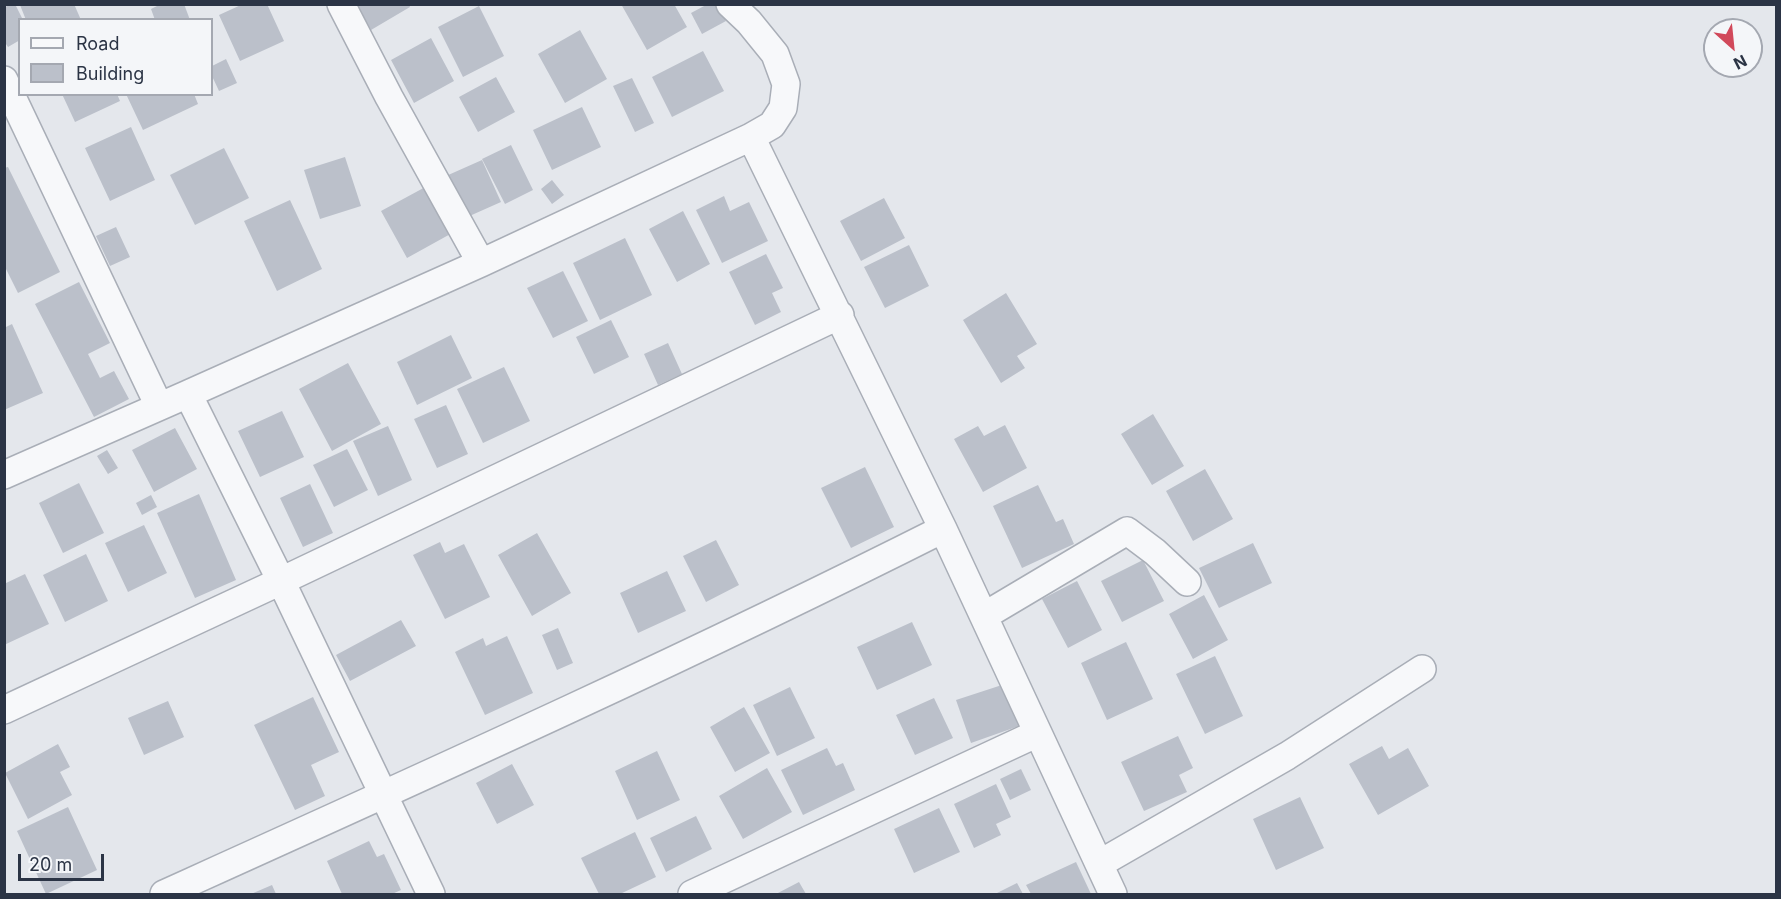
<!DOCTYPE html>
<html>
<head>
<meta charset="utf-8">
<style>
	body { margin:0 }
	#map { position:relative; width:1781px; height:899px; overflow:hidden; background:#e4e7ec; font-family:Inter,sans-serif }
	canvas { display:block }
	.frame { position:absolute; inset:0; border:6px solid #2b3445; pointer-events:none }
	.legend { position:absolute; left:18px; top:18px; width:195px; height:78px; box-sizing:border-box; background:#f4f6f9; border:2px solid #a4a8b1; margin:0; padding:8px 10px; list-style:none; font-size:18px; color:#2b3445 }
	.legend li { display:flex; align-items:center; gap:12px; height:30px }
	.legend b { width:30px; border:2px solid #a4a8b1 }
	.north { position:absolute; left:1703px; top:18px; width:60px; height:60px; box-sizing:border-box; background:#f4f6f9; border:2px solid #a4a8b1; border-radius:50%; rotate:153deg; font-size:16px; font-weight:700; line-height:24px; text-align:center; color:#2b3445 }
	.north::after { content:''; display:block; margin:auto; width:21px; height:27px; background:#d1495b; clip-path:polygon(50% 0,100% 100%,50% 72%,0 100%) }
	.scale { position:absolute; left:18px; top:854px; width:86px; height:27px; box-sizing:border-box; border:3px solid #2b3445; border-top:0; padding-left:8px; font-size:18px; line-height:21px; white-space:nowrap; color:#2b3445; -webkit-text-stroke:4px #f4f6f9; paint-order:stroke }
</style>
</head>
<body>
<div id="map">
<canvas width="1781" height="899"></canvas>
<div class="frame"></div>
<ul class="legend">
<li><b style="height:8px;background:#f7f8fa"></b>Road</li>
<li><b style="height:16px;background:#bbc0ca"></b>Building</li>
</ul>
<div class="north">N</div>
<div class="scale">20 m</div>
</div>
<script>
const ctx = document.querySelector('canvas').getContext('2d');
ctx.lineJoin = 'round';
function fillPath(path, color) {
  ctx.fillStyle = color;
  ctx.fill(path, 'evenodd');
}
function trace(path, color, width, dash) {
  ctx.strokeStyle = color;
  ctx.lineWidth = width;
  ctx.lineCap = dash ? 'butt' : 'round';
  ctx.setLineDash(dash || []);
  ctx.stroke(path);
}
fillPath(new Path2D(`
	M10,4H15L23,20H20V40L8,47L4,41V8Z
	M22,4H74L81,20H26L20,5Z
	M161,4H184L190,20H155L151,9Z
	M243,4H267L284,41L240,61L219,15Z
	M356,4H409L410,7L371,30Z
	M621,4H674L687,27L647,50Z
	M706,5H717L726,21L702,34L691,13Z
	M479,6L504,56L463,77L438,27Z
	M580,30L607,79L565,103L538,54Z
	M431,38L454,81L414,103L391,60Z
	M703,51L724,91L672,117L652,77Z
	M226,59L237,83L219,91L212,76V66Z
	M496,77L515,112L478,132L459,97Z
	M632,78L654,123L635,132L613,86Z
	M62,94H117L120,101L75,122Z
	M126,94H194L198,104L143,130Z
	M582,107L601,147L552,170L533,130Z
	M131,127L155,180L110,201L85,148Z
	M511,145L533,190L505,204L482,159Z
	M224,148L249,198L195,225L170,175Z
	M345,157L361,206L320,219L304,170Z
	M482,160L501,202L465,218L446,176Z
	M8,167L60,272L18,293L4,265V168Z
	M552,180L564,195L552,204L541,189Z
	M429,185L454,232L407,258L381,211Z
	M724,196L730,211L749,202L768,241L722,263L696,210Z
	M884,198L905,238L861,261L840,221Z
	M290,200L322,269L277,291L244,221Z
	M683,211L710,264L677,282L649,229Z
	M116,227L130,257L110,266L96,236Z
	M625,238L652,295L600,320L573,263Z
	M909,245L929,286L885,308L864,267Z
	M766,254L783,288L772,293L781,312L755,325L729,272Z
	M563,271L588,321L553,338L527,288Z
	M79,282L110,343L88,354L100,378L114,371L129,399L94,417L35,304Z
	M1006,293L1037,344L1017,356L1025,368L1001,383L963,320Z
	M611,320L629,357L594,374L576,337Z
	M12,324L43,393L4,410V328Z
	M451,335L472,378L417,405L397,362Z
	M668,343L682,374L658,385L644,354Z
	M348,363L381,424L332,451L299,389Z
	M504,367L530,421L483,443L457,389Z
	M446,405L468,454L437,468L414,419Z
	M282,411L304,457L260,477L238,431Z
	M1153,414L1184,466L1152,485L1121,434Z
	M1005,425L1027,468L983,492L954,439L978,426L984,436Z
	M388,426L412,480L378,496L353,441Z
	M175,428L197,469L154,492L132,450Z
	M347,449L368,490L334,507L313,465Z
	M107,450L118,468L108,474L97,456Z
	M865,467L894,527L851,548L821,488Z
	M1205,469L1233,519L1193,541L1166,491Z
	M79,483L104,533L63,553L39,503Z
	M310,484L333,533L303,547L280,498Z
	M1038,485L1056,522L1063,519L1074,544L1022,568L993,506Z
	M199,494L236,580L195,598L157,513Z
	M151,495L157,507L142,515L136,503Z
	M144,525L167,573L128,592L105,543Z
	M537,533L571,593L532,616L498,555Z
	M716,540L739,585L706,602L683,556Z
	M440,542L445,553L464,544L490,597L445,619L413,555Z
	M1253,543L1272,583L1219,608L1199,568Z
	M86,554L108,601L65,622L43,575Z
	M1143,560L1164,601L1122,622L1101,581Z
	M667,571L686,611L638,633L620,593Z
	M25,574L49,624L4,645V584Z
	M1077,581L1102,630L1068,648L1042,599Z
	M1204,595L1228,640L1193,659L1169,614Z
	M401,620L416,646L350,681L336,655Z
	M912,622L932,665L877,690L857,647Z
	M558,628L573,663L557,670L542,635Z
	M507,636L533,693L485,715L455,652L483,638L486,646Z
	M1126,642L1153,699L1107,720L1081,663Z
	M1215,656L1243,716L1205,734L1176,674Z
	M1005,684L1019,726L971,743L956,700Z
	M790,687L815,738L777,756L753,705Z
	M313,697L339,752L311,765L325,796L295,810L254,725Z
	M934,698L953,738L915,755L896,715Z
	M168,701L184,737L144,755L128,718Z
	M744,707L770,753L735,772L710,727Z
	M1178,736L1193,768L1179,775L1187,792L1144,811L1121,762Z
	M58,744L70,767L60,772L72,795L28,819L5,773Z
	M1382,746L1389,759L1408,748L1429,786L1378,815L1349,764Z
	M827,748L836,766L843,763L855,790L803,815L781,770Z
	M657,751L680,800L637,820L615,771Z
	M512,764L534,805L497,824L476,783Z
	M767,768L792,812L743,839L719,796Z
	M1021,769L1031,790L1010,800L1000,779Z
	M996,784L1011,817L996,824L1001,835L974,848L954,804Z
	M1300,797L1324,848L1276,870L1253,819Z
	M68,807L97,870L46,894L17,831Z
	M939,808L960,852L914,873L894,829Z
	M696,816L712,849L666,872L650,838Z
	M635,832L656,877L620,894H599L581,858Z
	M369,841L377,857L384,854L401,890L392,894H342L327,861Z
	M1076,862L1091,894H1031L1026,885Z
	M799,882L806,894H776Z
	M1017,883L1023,894H995Z
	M272,885L276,894H251Z`), '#bbc0ca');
const street = new Path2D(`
	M341,4L389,97L481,263
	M730,4L749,22L775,54L786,84L783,108L772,125L751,137
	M4,80L159,406
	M188,394L481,263L751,137L943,529L1099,864
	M4,475L188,394L281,581L431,894
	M984,616L1127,531L1155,552L1187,582
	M4,710L281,581L840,315
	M164,894C425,776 687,658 943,529
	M692,894L1038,733
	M1113,894L1099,864L1287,756L1422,669`);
trace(street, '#a9aeb7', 30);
trace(street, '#f7f8fa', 27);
</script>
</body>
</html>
